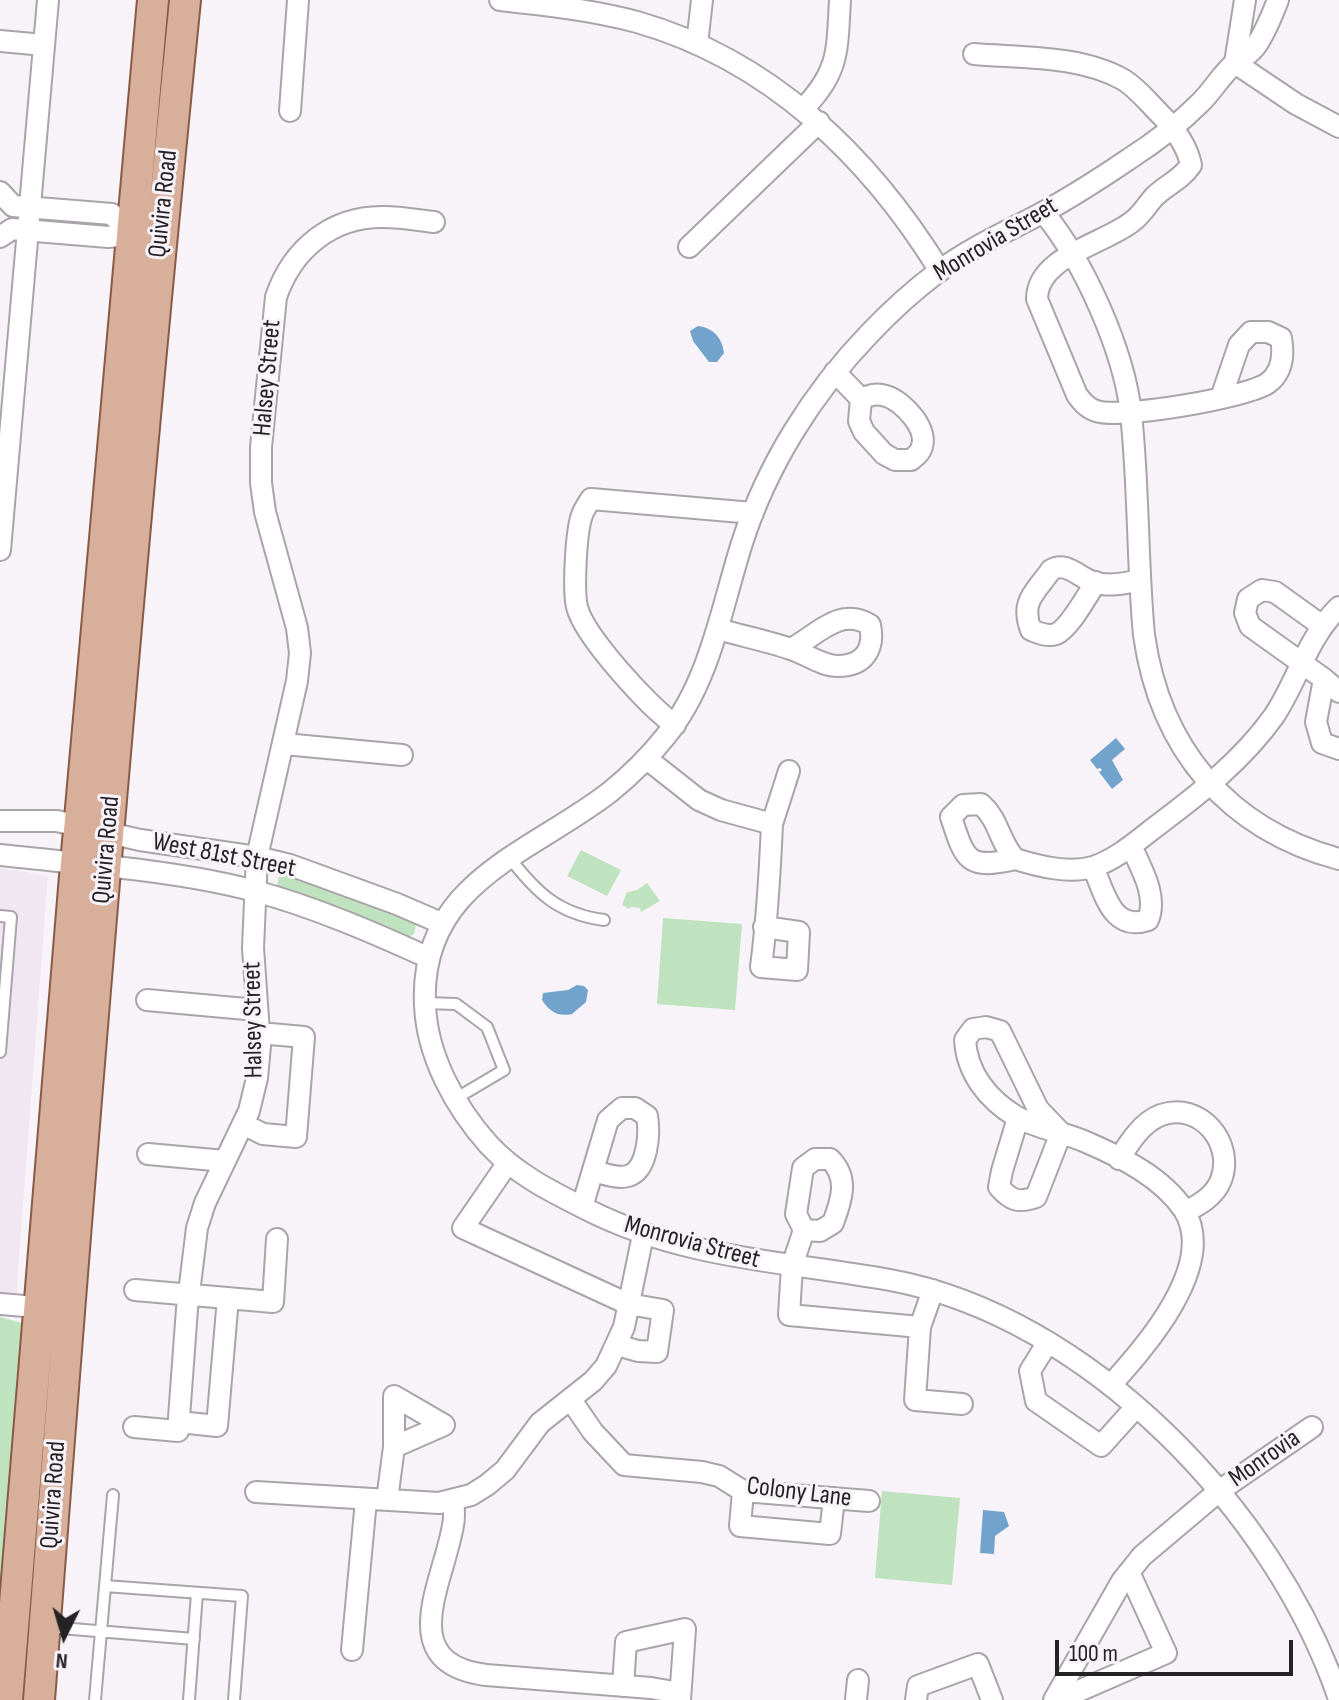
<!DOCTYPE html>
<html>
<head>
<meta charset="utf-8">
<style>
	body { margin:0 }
	#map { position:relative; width:1339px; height:1700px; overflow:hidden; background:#f8f3f9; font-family:"Sofia Sans Condensed",sans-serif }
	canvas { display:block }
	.north { position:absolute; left:24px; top:1596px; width:80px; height:80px; -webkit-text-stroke:6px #f8f3f9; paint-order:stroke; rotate:185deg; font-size:22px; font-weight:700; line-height:32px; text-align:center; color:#242224 }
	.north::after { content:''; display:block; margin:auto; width:28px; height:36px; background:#242224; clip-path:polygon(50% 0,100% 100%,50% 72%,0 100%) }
	.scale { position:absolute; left:1055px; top:1640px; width:238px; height:36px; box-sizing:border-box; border:4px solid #242224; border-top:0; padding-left:10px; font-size:24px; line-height:28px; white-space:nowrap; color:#242224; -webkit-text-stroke:6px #f8f3f9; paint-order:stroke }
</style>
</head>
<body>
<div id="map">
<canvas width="1339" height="1700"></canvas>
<div class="north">N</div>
<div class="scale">100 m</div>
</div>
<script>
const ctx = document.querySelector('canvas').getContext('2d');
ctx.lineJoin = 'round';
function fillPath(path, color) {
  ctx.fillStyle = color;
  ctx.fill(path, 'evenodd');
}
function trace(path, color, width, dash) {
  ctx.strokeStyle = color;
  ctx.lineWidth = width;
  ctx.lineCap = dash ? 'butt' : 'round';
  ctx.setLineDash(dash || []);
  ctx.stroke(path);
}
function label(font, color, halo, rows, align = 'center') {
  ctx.font = font + ' "Sofia Sans Condensed",sans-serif';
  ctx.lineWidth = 6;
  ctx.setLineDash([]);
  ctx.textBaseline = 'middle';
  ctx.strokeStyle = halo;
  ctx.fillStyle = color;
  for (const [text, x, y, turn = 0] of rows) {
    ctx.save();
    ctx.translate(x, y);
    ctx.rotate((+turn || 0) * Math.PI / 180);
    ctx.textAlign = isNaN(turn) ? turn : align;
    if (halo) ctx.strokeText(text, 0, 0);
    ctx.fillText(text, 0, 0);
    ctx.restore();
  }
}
fillPath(new Path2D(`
	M0,868L48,876L17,1283V1305H0Z`), '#f0e7f3');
fillPath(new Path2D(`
	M581,850L621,870L607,896L567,876Z
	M288,872L412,918L416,924L414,934L408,937L277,887L279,876Z
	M647,883L660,901L641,912L640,908L630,907L629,909L622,905L627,892L637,890Z
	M663,918L742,924L735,1010L657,1004Z
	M0,1317L22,1323L30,1336L0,1700Z
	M882,1491L960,1498L952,1585L875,1578Z`), '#bfe3be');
fillPath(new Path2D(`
	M698,326C713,328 722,337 724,353L717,362H709L693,341L690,331Z
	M1116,738L1125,749L1112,760L1123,780L1112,789L1099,772L1102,770L1100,768L1097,769L1090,760Z
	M577,985L584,986L588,990L586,1002L572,1014C558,1017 550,1012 542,1000L543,993L568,990Z
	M983,1510L1004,1512L1009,1526L995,1536L994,1554L980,1553Z`), '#71a3cd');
const service = new Path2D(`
	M509,857C536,892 558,914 604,920
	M0,916L11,917L0,1052
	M425,1003L456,1004L487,1027L504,1070L455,1099
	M105,1586L242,1596L234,1700
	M48,1627L194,1639
	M95,1700L113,1495
	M189,1700L197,1593`);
const minor = new Path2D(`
	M500,0C546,5 592,10 637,22C770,60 869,156 940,271
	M1278,0C1272,15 1265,34 1255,47C1244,60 1247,51 1235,63C1222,74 1213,90 1201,102C1179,124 1154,143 1129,159C1101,178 1070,198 1040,214C1006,232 970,248 938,272C914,290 891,311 870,333C813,392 767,465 742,543C721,609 710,682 665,737C649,757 631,775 610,792C530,854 419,882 425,1005C427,1056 455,1107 489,1145C516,1174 550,1191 586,1209C684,1259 784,1261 890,1280C1088,1316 1276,1512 1339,1699
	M0,41L44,45
	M697,44L702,0
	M974,54C1022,58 1081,55 1124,80C1138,89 1148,102 1160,114C1174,128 1187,145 1191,165C1181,180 1166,185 1154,197C1147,205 1142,214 1133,221C1105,244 1037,256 1037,299L1077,395C1082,402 1087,408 1096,411C1120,419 1246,398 1268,383C1283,372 1284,355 1281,338L1268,332H1251L1239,345L1221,398
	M1235,63L1296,104L1339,127
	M1235,63L1245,0
	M804,108C840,71 837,49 840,0
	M290,111L298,0
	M0,192L13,206L112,214L131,235L108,237L12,229L0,237
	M1044,213C1084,262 1124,350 1131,414C1139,487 1137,561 1144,635C1160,748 1227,829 1339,859
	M689,247L819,122
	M835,372L861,399L859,421L864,432L884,454L895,460H911C914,457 918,455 920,451C932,431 903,401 886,396C876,393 870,395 861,399
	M0,550L48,0
	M1096,582C1088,594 1069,629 1056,634C1047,637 1039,633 1031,630C1020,601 1035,593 1051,570C1067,561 1078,577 1093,582C1108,587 1124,584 1139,580
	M1321,625L1275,592L1262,590L1248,599L1245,613L1250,626L1324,679
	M718,629C742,636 767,641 791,649C806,654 822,666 838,666C864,666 875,649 870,625C840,606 817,635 791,649
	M1339,692L1324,679L1316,722L1322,743L1339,749
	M675,725C650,708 584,636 577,607C573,591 576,531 582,515C584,509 588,504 591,499L753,513
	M284,744L402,755
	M647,759L699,800L721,810L772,824C770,871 767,920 761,967L797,970L799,932L764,927
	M981,804C1000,821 998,840 1015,859C967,870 965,860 951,817L963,805Z
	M0,821H57L140,840L257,857L290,865L397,904L441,923
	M772,824L789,771
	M0,855C81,864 177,870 255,891C314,907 372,932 427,957
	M1015,859C1038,866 1068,874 1093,867C1115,860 1136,842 1154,828C1198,795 1242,761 1274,716C1298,680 1307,638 1339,607
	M1093,867C1105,894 1112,932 1148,920C1158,896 1141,868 1131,846
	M147,1000L257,1010
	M1018,1118L1002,1171L999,1187C1011,1201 1019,1203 1036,1197L1061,1133
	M243,1124L263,1134L296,1137L304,1037L259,1033
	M1061,1133L1038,1109L1000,1031L986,1027L973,1029L965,1040C967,1073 988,1100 1017,1117C1038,1129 1064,1132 1086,1142C1121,1157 1162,1177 1184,1210C1218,1265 1145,1347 1111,1385
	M148,1154L225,1161
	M1119,1159C1129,1143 1142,1122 1161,1115C1200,1101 1235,1143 1221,1180C1215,1196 1199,1205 1185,1212
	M507,1164L463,1228L628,1304L663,1310L657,1352L638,1351L617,1345
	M582,1207L608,1120L622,1108H635L647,1116C650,1133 648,1170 628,1176C617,1179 605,1174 595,1171
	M804,1230L820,1231L833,1223C842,1199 849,1178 830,1159H815L803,1168L796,1214L804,1230L792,1266L789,1315L920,1327L933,1290
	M135,1290L273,1302L277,1239
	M0,1304L49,1308
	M920,1327L915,1400L962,1404
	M1048,1342L1030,1371L1036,1401L1101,1446L1136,1407
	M571,1400L593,1432L624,1465L702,1472L719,1476L743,1491L869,1501
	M179,1422L217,1426L228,1298
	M134,1427L178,1431L187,1309L197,1228L205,1203L249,1111L257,1078L260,1046L253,948L257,857L297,681L300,653L297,628L265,512L261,483V447L276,297C292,250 331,216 384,217C400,217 417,220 434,222
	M743,1491L740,1526L830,1534L834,1498
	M256,1492L439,1503L471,1495L487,1485L505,1470L540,1423L593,1381L606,1366L624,1327L643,1235
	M387,1500L394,1447L444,1425L394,1396V1447
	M453,1500C454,1509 455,1517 453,1525C444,1582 393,1663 486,1675L651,1688L680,1693
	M352,1650L366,1500
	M623,1686L626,1642L685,1629L680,1700
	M856,1700L858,1680
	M916,1700L918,1686L978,1664L992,1700
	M1054,1700L1122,1581L1142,1556L1219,1491L1312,1427
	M1058,1700L1166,1653L1129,1572`);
const primary = new Path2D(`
	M7,1700L76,864L153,0
	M39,1700C82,1133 128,566 185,0`);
trace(service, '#a9a4aa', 14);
trace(minor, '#a9a4aa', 24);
trace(primary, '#885b46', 34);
trace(service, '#fff', 10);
trace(minor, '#fff', 20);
trace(primary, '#d8af9b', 30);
label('26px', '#242224', '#f8f3f9', [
	["Quivira Road",164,204,-84],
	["Monrovia Street",996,240,-31],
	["Halsey Street",268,378,-85],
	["Quivira Road",107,850,-85],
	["West 81st Street",224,856,11],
	["Halsey Street",254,1020,-91],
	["Monrovia Street",692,1243,15],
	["Monrovia",1265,1459,-35],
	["Colony Lane",799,1493,7],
	["Quivira Road",54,1495,-86]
]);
</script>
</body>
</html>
